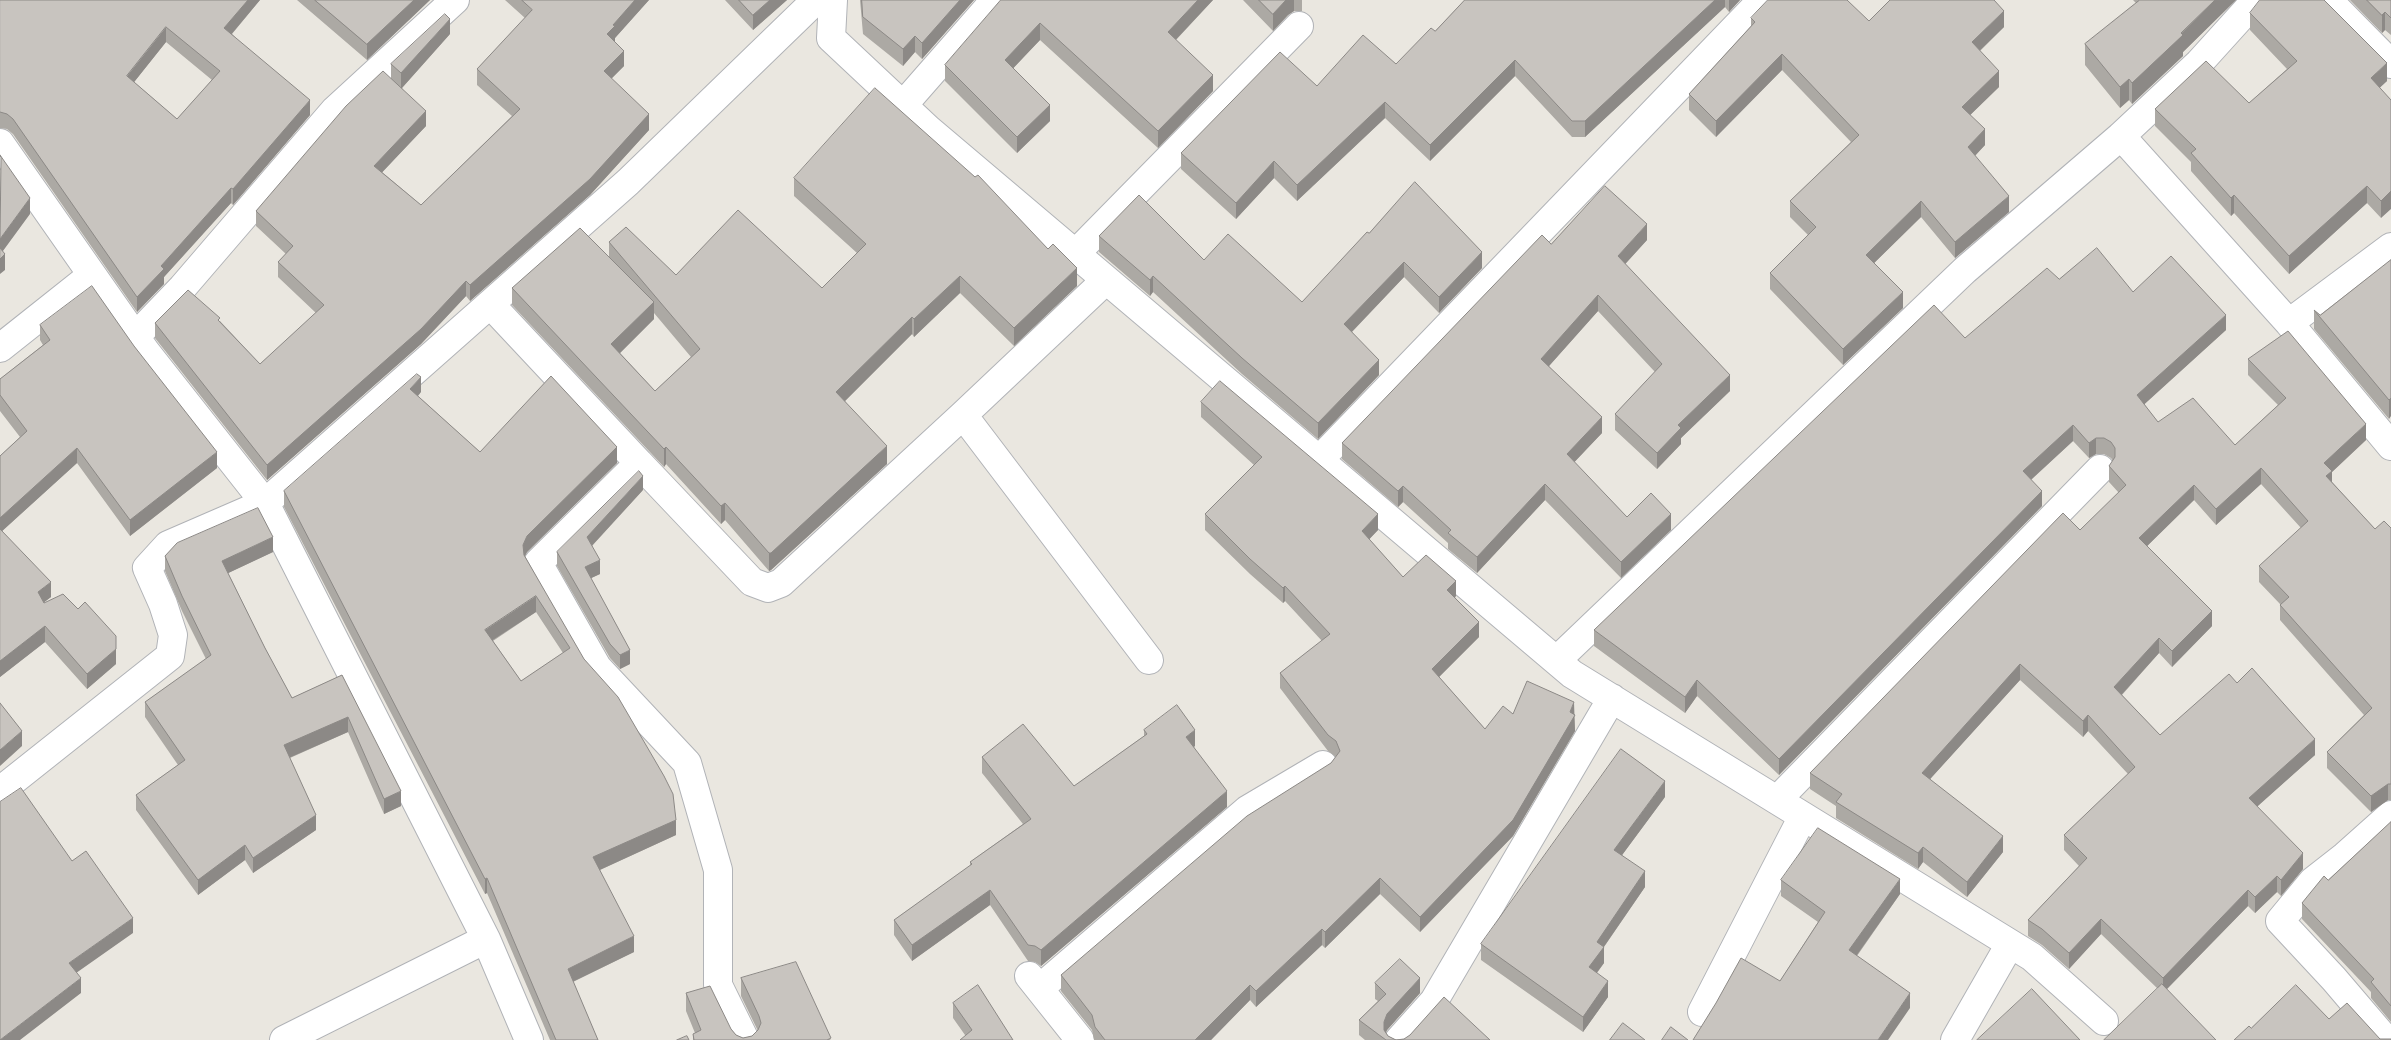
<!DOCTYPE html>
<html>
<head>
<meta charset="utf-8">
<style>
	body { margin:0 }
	canvas { display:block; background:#eae7e0 }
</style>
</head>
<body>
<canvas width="2391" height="1040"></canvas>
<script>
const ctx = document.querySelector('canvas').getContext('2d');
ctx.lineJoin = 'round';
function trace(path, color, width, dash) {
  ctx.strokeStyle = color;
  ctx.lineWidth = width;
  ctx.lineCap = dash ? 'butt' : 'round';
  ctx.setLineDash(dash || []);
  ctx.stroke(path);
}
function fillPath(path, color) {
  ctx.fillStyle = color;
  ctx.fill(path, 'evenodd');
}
const street = new Path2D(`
	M833,0L831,38L928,129L1572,674L2032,957L2104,1021
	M2328,0L2391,64
	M904,104L995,0
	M2121,136L2289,323L2391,446
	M0,143L146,352L265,503L486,939L529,1040
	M1076,253L1299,26
	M490,304L639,463L538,563L597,667L687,763L718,870V985L745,1040
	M2289,323L2391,247
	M135,337L182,288L335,110L455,0
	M0,348L92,275
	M963,415L1149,660
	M1319,460L1762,0
	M639,463L752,582L768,588L781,583L963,415L1106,280
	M1557,660L1965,270L2121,136L2199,63L2256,0
	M0,791L170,656L173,635L163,604L147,568L168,545L265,503L628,182L816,0
	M1777,800L2100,469
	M1029,976L1080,1040
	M1040,988L1247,810L1323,765
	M1702,1012L1803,816
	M284,1040L486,939
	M1399,1040L1434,1001L1612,698
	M1955,1040L2010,944
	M2386,1040L2334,979L2280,921L2313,881L2345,856L2391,815`);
trace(street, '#b1b3b7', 30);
trace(street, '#fff', 28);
fillPath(new Path2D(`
	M0,0H260L232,34L310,115L233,205L231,203L164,277V284L137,312L13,134L7,129L0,128ZM166,42L212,80L177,119L134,82Z
	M297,0H430L367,60Z
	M505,0H649L615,38L614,42L624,66L611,79L649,130L590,195L470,301L466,296L421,344L267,480L155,338V323L220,321L260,364L316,313L278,277V262L286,254L256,226V211L391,78V64L450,34L402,88L426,126L382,172L421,205L512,116L477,85V69L525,18Z
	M725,0H787L753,30Z
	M860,0H974L922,59L915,52L903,66L863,34Z
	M1001,0H1213L1176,40L1213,91L1158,148L1040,40L1013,68L1050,121L1017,153L945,81V65Z
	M1243,0H1302V11H1294L1288,15L1273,31Z
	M1465,0H1740L1729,12L1725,7L1585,137H1572L1515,76L1430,161L1385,118L1297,201L1274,178L1236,219L1181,169V153L1317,86L1396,64L1435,31Z
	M2133,0H2236L2183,52V56L2132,104L2129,100L2120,108L2085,65V44L2136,3Z
	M2350,0H2391V35L2385,30L2382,33Z
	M2283,1L2387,81L2379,88L2391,100L2381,218L2367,203L2289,274L2234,213L2231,216L2191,171V162L2155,126V109L2249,103L2287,69L2250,30V13Z
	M1751,18L1869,21L2004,27L1980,51L1999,87L1970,115L1985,145L1975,156L2009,212L1955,258L1921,217L1874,263L1903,308L1843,365L1770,289V273L1808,235L1790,217V201L1851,142L1782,70L1716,137L1689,110V94L1751,26Z
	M794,178L1077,286L1014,346L960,293L914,337L912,334L845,401L887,464L771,570L769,571L725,520L721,524L666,464L664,467L512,305V288L609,257V242L676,275L822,288L857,253L794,196ZM654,313L691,357L655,391L620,353L654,319Z
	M1369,233L1482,268L1439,313L1404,277L1352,332L1379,375L1318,439L1242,374L1153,292L1150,296L1099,252V236L1204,260L1302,302Z
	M1647,240L1625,264L1730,391L1681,438V444L1657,469L1615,430V414L1655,372L1598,311L1549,366L1602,433L1574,462L1627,517L1671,530L1621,578L1545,500L1477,573L1448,549V543L1403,502L1398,507L1342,459V443L1551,244Z
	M2391,260L2389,419L2314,329V310L2320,315Z
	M2059,279L2133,292L2226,330L2144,404L2158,422L2235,445L2278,405L2248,375V359L2366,440L2332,472V482L2375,529L2391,528V800H2388L2371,812L2327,768V752L2364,715L2280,620V604L2259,582V566L2301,528L2261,484L2216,525L2194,500L2147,546L2212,626L2172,667L2159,653L2122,695L2160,735L2237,683L2315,755L2257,806L2303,869L2281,896L2277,892L2255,913L2248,906L2167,989L2157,988L2101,934L2069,969L2042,945L2028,936V920L2079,866L2064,850V835L2128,774L2088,731L2083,737L2020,680L1930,779L2003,852L1967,897L1923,862L1918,869L1836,818V806L1810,789V773L2080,530L2119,493L2109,482V466L2113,461L2111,458L2104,454H2096L2089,458L2073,441L2031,480L2042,506L1779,775L1697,696L1685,713L1594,646V630L1965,338Z
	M40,325L217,468L130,536L77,463L2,531L51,597L44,602L116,664L87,689L45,642L0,677V456L20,437L0,411V379L43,345L40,340Z
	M421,392L418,396L480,452L617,463L527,552L525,556L676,835L600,870L634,952L573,982L598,1040H550L487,893L485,894L284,507V491ZM536,612L563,653L521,681L493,641Z
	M1201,402L1378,530L1369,539L1403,577L1456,596L1455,597L1479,637L1439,677L1485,729L1513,714L1574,715L1575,731L1513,836L1420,932L1380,894L1325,948L1322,945L1256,1007L1250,1000L1211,1040H1094L1092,1030L1061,991V975L1331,763L1336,757L1328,751L1280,688V673L1322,641L1285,601L1283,603L1250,574L1205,530V514L1254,465L1201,417Z
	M643,490L592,546L600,574L591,578L630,664L620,669L610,658L557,566V552Z
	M273,552L228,573L265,648L292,698L342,675L401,806L384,814L348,732L290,758L316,830L253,873L245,860L198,895L136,810V795L178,765L145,717V702L206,659L182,611L165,571V556Z
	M1144,730L1195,746L1194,747L1227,807L1041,966L1035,962L1028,961L990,905L912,961L894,935V920L970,866V862L1023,824L982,773V757L1074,786L1144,736Z
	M1665,797L1622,855L1645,887L1604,947V963L1597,973L1608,997L1583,1032L1481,960V944Z
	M2391,822V1022L2371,998V992L2302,919V903L2328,880Z
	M1781,880L1900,894L1857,956L1910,1008L1780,981L1818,922L1781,896Z
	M741,978L831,1040H693V1034L695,1033L686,1011V993L731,1029L736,1035L743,1038L752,1036L758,1031L741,996Z
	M1375,983L1420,993L1387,1030L1386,1032L1388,1036L1396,1040H1490H1365L1359,1035V1020L1378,1001L1375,999Z
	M953,1003L1013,1040L965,1035L953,1018Z`), '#aca9a4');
fillPath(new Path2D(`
	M248,0H260L224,43V28Z
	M414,0H430L367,60V44Z
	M635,0H649L615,38V42L607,34L613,25Z
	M770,0H787L753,30V15Z
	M960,0H974L922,59V43Z
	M1198,0H1213L1168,48V32Z
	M1286,0H1294V11L1288,15L1273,31V14Z
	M1715,0H1725V7L1585,137V121Z
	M1729,0H1740L1729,12Z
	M2215,0H2236L2183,52V56L2132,104V83Z
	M2004,11V27L1972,58V42Z
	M2385,12V30L2382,33V15Z
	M450,19V34L401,89V73Z
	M1040,23V40L1005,77V60Z
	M166,27V42L127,91V76Z
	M915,36V52L903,66V49Z
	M624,51V66L604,86V71Z
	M1782,54V70L1716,137V121Z
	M1515,60V76L1430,161V145Z
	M2387,63V81L2371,96V78Z
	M1999,71V87L1962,123V107Z
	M1213,75V91L1158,148V131Z
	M2129,79V100L2120,108V87Z
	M310,100V115L233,205V189Z
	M1385,102V118L1297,201V185Z
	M1050,105V121L1017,153V137Z
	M426,111V126L374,181V166Z
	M649,114V130L590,195L470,301V285Z
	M1985,129V145L1968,163V147Z
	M1274,161V178L1236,219V203Z
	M2367,186V203L2289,274V256Z
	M231,188V203L164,277V284L137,312V297L161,266Z
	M2391,191V209L2381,218V201Z
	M2234,195V213L2231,216V198Z
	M2009,196V212L1955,258V242Z
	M30,198V214L0,255V239Z
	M1921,201V217L1866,271V255Z
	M1647,224V240L1618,272V256Z
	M1482,252V268L1439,313V297Z
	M5,254V270L0,274V259Z
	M1404,262V277L1344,340V324Z
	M1077,268V286L1014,346V328Z
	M960,276V293L914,337V319Z
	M1153,276V292L1150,296V280Z
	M466,281V296L421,344L267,480V465Z
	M1903,292V308L1843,365V349Z
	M1598,295V311L1541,375V359Z
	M654,302V319L611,362V344Z
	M2226,315V330L2137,411V395Z
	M912,317V334L836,410V392Z
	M1379,360V375L1318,439V423Z
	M1730,375V391L1681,438V444L1657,469V453L1678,425Z
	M421,377V392L410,405V389Z
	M2391,398V416L2389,419V400Z
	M1602,417V433L1567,470V454Z
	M2366,424V440L2332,472V487L2326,492L2324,463Z
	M2073,425V441L2023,487V471Z
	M2096,438V454L2089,458V443Z
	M887,446V464L771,570L769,571V553Z
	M617,447V463L527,552L523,560V545L527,536Z
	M666,447V464L664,467V449Z
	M77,448V463L0,533V518Z
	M217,452V468L130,536V520Z
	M2261,468V484L2216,525V509Z
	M643,476V490L587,551V537Z
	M1545,484V500L1477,573V557Z
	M2194,485V500L2139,554V538Z
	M1403,486V502L1398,507V491Z
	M2042,491V506L1779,775V759Z
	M725,503V520L721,524V506Z
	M1378,514V530L1362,547V531Z
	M1671,514V530L1621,578V562Z
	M273,537V552L222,576V561Z
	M600,560V574L585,581V567Z
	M1456,581V596L1447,605V590Z
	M51,582V597L38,607V592Z
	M1285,586V601L1283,603V588Z
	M536,596V612L485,645V630Z
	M2212,611V626L2172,667V651Z
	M1479,622V637L1432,684V669Z
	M45,626V642L0,677V661Z
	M2159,638V653L2114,703V687Z
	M116,649V664L87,689V674Z
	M630,650V664L620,669V655Z
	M2020,664V680L1922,788V773Z
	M1697,680V696L1685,713V697Z
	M1574,702L1575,731L1513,836L1420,932V917L1570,712Z
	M2088,715V731L2083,737V721Z
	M348,717V732L284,760V745Z
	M1195,730V746L1186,752V737Z
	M22,731V746L0,766V750Z
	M2315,739V755L2249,814V798Z
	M1665,781V797L1614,866V850Z
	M2388,784V800L2371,812V796Z
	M401,791V806L384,814V799Z
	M1227,791V807L1041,966V950Z
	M316,815V830L253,873V858Z
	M676,820V835L593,873V857Z
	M2003,836V852L1967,897V882Z
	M245,845V860L198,895V880Z
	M1923,847V862L1918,869V853Z
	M2303,853V869L2281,896V880Z
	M1645,871V887L1603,948L1604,947V963L1589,983V967L1597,942Z
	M2277,876V892L2255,913V897Z
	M487,878V893L485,894V879Z
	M1380,878V894L1325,948V932Z
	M1900,879V894L1849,966V950Z
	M990,890V905L912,961V945Z
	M2248,890V906L2163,993V978Z
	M133,918V933L69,978V963Z
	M2101,919V934L2069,969V953Z
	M1322,929V945L1256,1007V991Z
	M634,936V952L568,984V969Z
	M81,978V993L20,1040H0Z
	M1420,978V993L1387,1030L1384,1037V1022L1387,1014Z
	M1608,981V997L1583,1032V1017Z
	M1250,985V1000L1211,1040H1195Z
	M1910,993V1008L1888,1040H1878Z`), '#8c8986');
const building = new Path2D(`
	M0,0H248L224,28L310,100L233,189L231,188L161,266L164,269L137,297L13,119L7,114L0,112ZM166,27L220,71L177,119L127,76Z
	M315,0H414L367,44Z
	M522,0H635L613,25L615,26L607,34L624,51L604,71L649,114L590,179L470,285L466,281L421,329L267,465L155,323L188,290L220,318L218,320L260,364L324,305L278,262L293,246L256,211L346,106L383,71L426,111L374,166L421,205L520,109L477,69L532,10Z
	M739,0H770L753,15Z
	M862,0H960L922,43L915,36L903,49L863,17Z
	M1001,0H1198L1168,32L1213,75L1158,131L1040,23L1005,60L1050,105L1017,137L945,65Z
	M1259,0H1286L1273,14Z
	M1465,0H1715L1585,121H1572L1515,60L1430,145L1385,102L1297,185L1274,161L1236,203L1181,153L1280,52L1317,86L1363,35L1396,64L1431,28L1435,31Z
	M1768,0H1847L1869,21L1890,0H1994L2004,11L1972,42L1999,71L1962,107L1985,129L1968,147L2009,196L1955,242L1921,201L1866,255L1903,292L1843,349L1770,273L1816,227L1790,201L1859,135L1782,54L1716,121L1689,94L1755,22L1751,18Z
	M2140,0H2215L2181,33L2183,35L2132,83L2129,79L2120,87L2085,44Z
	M2260,0H2324L2387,63L2371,78L2391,100V191L2381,201L2367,186L2289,256L2234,195L2231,198L2191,153L2196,149L2155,109L2206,61L2249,103L2297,61L2250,13Z
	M2367,0H2391V18L2385,12L2382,15Z
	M445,14L450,19L401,73L391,64Z
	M875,88L975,177L978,175L1048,249L1053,244L1077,268L1014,328L960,276L914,319L912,317L836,392L887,446L771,553H769L725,503L721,506L666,447L664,449L512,288L580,228L654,302L611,344L655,391L700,349L609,242L626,227L676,275L738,210L822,288L866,244L794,178Z
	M0,155L30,198L0,239L1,158Z
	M1415,182L1482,252L1439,297L1404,262L1344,324L1379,360L1318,423L1242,358L1153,276L1150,280L1099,236L1139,195L1204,260L1228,234L1302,302L1367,232L1369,233Z
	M1605,186L1647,224L1618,256L1730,375L1678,425L1681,428L1657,453L1615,414L1662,364L1598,295L1541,359L1602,417L1567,454L1627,517L1651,493L1671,514L1621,562L1545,484L1477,557L1448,533L1451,530L1403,486L1398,491L1342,443L1542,235L1551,244Z
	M0,248L5,254L0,259Z
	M2097,248L2133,292L2171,256L2226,315L2137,395L2158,422L2193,398L2235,445L2286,398L2248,359L2288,331L2366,424L2324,463L2332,471L2326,476L2375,529L2384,521L2391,528V784H2388L2371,796L2327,752L2372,708L2280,605L2289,597L2259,566L2308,521L2261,468L2216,509L2194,485L2139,538L2212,611L2172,651L2159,638L2114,687L2160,735L2229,674L2237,683L2252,668L2315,739L2249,798L2303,853L2281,880L2277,876L2255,897L2248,890L2163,978L2101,919L2069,953L2042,929L2028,920L2087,858L2064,835L2135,767L2088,715L2083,721L2020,664L1922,773L2003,836L1967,882L1923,847L1918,853L1836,802L1842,794L1810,773L2063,513L2080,530L2126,485L2109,466L2115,457V448L2111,442L2104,438H2096L2089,443L2073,425L2023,471L2042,491L1779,759L1697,680L1685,697L1594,630L1934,305L1965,338L2047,268L2059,279Z
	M2391,260V398L2389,400L2314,310L2320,315Z
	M92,286L134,346L217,452L130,520L77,448L0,518V456L27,431L0,395V379L50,340L40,325Z
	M417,374L421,377L410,389L480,452L551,376L617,447L527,536L523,545L524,555L584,659L618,697L664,776L673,794L676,820L593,857L634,936L568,969L598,1040H556L487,878L485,879L284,491ZM536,596L570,648L521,681L485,630Z
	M1220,381L1378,514L1362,531L1403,577L1426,555L1456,581L1447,590L1479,622L1432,669L1485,729L1503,706L1513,714L1527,681L1574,702L1570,712L1575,715L1513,820L1420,917L1380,878L1325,932L1322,929L1256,991L1250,985L1195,1040H1105L1095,1027L1092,1015L1061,975L1247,816L1331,763L1340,751L1336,741L1328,735L1280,673L1330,634L1285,586L1283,588L1250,559L1205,514L1262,457L1201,402Z
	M639,471L643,476L587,537L600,560L585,567L630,650L620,655L610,644L557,552Z
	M258,508L273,537L222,561L265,648L292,698L342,675L401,791L384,799L348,717L284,745L316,815L253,858L245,845L198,880L136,795L185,760L145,702L211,655L182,596L165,556L177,543Z
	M0,529L51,582L38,592L44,603L63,594L78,609L85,602L116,636V649L87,674L45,626L0,661Z
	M0,703L22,731L0,750Z
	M1177,705L1195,730L1186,737L1227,791L1041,950L1035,946L1028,945L990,890L912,945L894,920L972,864L970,862L1031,819L982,757L1023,724L1074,786L1147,734L1144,730Z
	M1621,749L1665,781L1614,850L1645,871L1597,942L1604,947L1589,967L1608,981L1583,1017L1481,944Z
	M21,788L72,861L86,851L133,918L69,963L81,978L0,1040V802Z
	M2391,822V1006L2371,982L2374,979L2302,903L2324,876L2328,880Z
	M1818,828L1900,879L1849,950L1910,993L1878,1040H1693L1716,1003L1741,958L1780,981L1825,912L1781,880Z
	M1400,959L1420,978L1387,1014L1384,1022V1030L1388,1036L1396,1040L1404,1039L1410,1035L1444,997L1490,1040H1386L1359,1020L1386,994L1375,983Z
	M796,962L831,1038L827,1040H694L693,1034L701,1030L686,993L710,986L731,1029L736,1035L743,1038L752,1036L758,1030L761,1023L759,1016L741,978Z
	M2162,984L2216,1040H2104Z
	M978,985L1013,1040H960L972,1030L953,1003Z
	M2296,985L2329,1019L2347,1003L2380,1039H2391V1040H2234L2249,1026L2251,1028Z
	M2032,989L2080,1040H1977Z
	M1623,1023L1645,1040H1610Z
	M1671,1027L1688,1040H1662Z
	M687,1036L689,1040H677Z`);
fillPath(building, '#c8c4bf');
trace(building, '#8c8986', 1);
</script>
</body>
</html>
